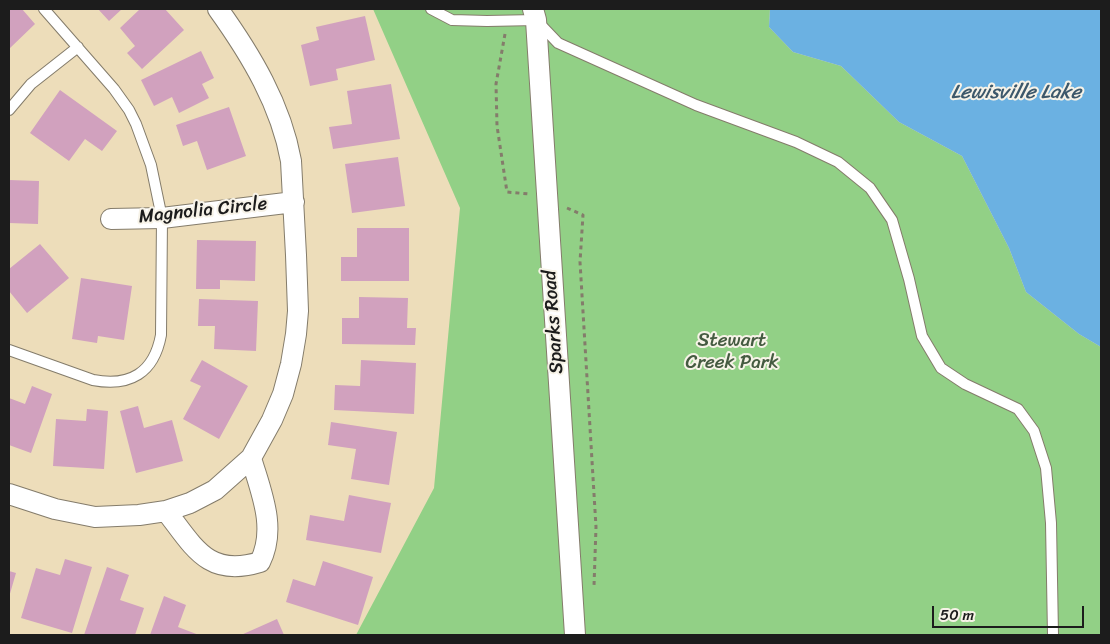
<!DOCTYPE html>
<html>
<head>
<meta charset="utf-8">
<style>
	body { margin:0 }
	#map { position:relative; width:1110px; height:644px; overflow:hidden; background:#edddba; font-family:Sriracha,sans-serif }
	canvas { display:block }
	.frame { position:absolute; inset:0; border:10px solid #1c1c1c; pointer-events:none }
	.scale { position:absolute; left:932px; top:606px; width:152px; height:22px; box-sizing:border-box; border:2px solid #1c1c1c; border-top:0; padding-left:6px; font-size:15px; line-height:18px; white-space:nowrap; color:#1c1c1c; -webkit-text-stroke:4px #f7f3e8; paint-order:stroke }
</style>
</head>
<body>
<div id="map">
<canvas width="1110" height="644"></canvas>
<div class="frame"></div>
<div class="scale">50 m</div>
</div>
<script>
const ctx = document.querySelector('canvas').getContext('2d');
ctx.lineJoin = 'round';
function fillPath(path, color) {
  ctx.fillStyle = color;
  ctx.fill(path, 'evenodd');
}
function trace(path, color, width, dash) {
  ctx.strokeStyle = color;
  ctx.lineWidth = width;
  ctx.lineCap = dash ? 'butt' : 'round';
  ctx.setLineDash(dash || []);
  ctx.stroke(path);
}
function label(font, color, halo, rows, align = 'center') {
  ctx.font = font + ' Sriracha,sans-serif';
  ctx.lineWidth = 4;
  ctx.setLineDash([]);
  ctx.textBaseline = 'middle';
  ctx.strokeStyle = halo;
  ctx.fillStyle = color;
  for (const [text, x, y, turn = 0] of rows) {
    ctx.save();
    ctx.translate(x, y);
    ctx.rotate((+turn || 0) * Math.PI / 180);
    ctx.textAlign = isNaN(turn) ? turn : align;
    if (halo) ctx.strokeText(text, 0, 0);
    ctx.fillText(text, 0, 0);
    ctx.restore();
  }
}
fillPath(new Path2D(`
	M373,9H770L769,27L793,52L841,66L899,122L962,156L1009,248L1026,292L1079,334L1101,347V635H356L434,488L460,208Z`), '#92d086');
fillPath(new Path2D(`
	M770,9H1101V347L1079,334L1026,292L1009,248L962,156L899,122L841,66L793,52L769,27Z`), '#6bb1e2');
fillPath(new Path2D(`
	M9,9H22L35,24L9,49Z
	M98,9H122L109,21Z
	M140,9H165L184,30L142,69L127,53L135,46L120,28Z
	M365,16L375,60L336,69L338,80L310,86L301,45L319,40L316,27Z
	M201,51L214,78L202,84L209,98L179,113L172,97L154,106L141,80Z
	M391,84L400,139L333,149L329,127L352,124L347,91Z
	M60,90L117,131L102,151L85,139L69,161L30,133Z
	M229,107L246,156L207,170L197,141L183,146L176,125Z
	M398,157L405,206L352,213L345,164Z
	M9,180L39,181L38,224L9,223Z
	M357,228H409V281H341V257H357Z
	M197,240L256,241L255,281L220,280V289H196Z
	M40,244L69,278L27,313L9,291V269Z
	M81,278L132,286L124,340L98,336L97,343L72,339Z
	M359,297L408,298L407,328H416L415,345L342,344V318H359Z
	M199,299L258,301L256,351L214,349L215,326H198Z
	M202,360L248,386L219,439L183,419L201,386L190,381Z
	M361,360L416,363L414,414L334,410L335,385L360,386Z
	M32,386L52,394L31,453L9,445V398L25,404Z
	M138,406L144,428L172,420L183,461L136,473L120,411Z
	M87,409L108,411L104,469L53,466L56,419L86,421Z
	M331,422L397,432L389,485L351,479L356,449L328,445Z
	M349,495L391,503L381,553L306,540L310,515L344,521Z
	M65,559L92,567L72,633L21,618L36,568L60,575Z
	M323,561L373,577L358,625L286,602L293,579L315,586Z
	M107,567L129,575L120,600L144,608L135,635H84Z
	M9,571L16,573L9,597Z
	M164,596L186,605L178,627L199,635H150Z
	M277,619L284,635H241Z`), '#d1a1be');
const service = new Path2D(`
	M431,9L452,20L487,21L536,20L558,43L696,105L796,142L838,162L870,188L892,220L909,279L922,336L941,368L965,384L1018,409L1034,431L1046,468L1051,523L1053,635
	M9,110L31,84L78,47
	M9,350L93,380C130,387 154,373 161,335L162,218L151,165L136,124L129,110L114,89L44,9`);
const minor = new Path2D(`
	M533,9L536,20L575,635
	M111,219L162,218L294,202
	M9,494L55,509L95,517L139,515L166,511L190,503L215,490L251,458L272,420L283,394L291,364L296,334L298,311L296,255L291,161C281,105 251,55 218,9
	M166,511C194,547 208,578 260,562C277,528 261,492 251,458`);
trace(service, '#847c6b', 12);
trace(minor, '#847c6b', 22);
trace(new Path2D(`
	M505,34L496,84L497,126L507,192L529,194
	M567,208L583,215L580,262L596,527L594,586`), '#847c6b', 3, [4, 4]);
trace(service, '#fff', 10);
trace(minor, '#fff', 20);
label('19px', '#1c1c1c', '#f7f3e8', [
	["Magnolia Circle",203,211,-6],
	["Sparks Road",554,322,-94]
]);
label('19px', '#455b41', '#f7f3e8', [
	["Stewart",732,341],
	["Creek Park",732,363]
]);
label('italic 20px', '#3c586b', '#f7f3e8', [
	["Lewisville Lake",1016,93]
]);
</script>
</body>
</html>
